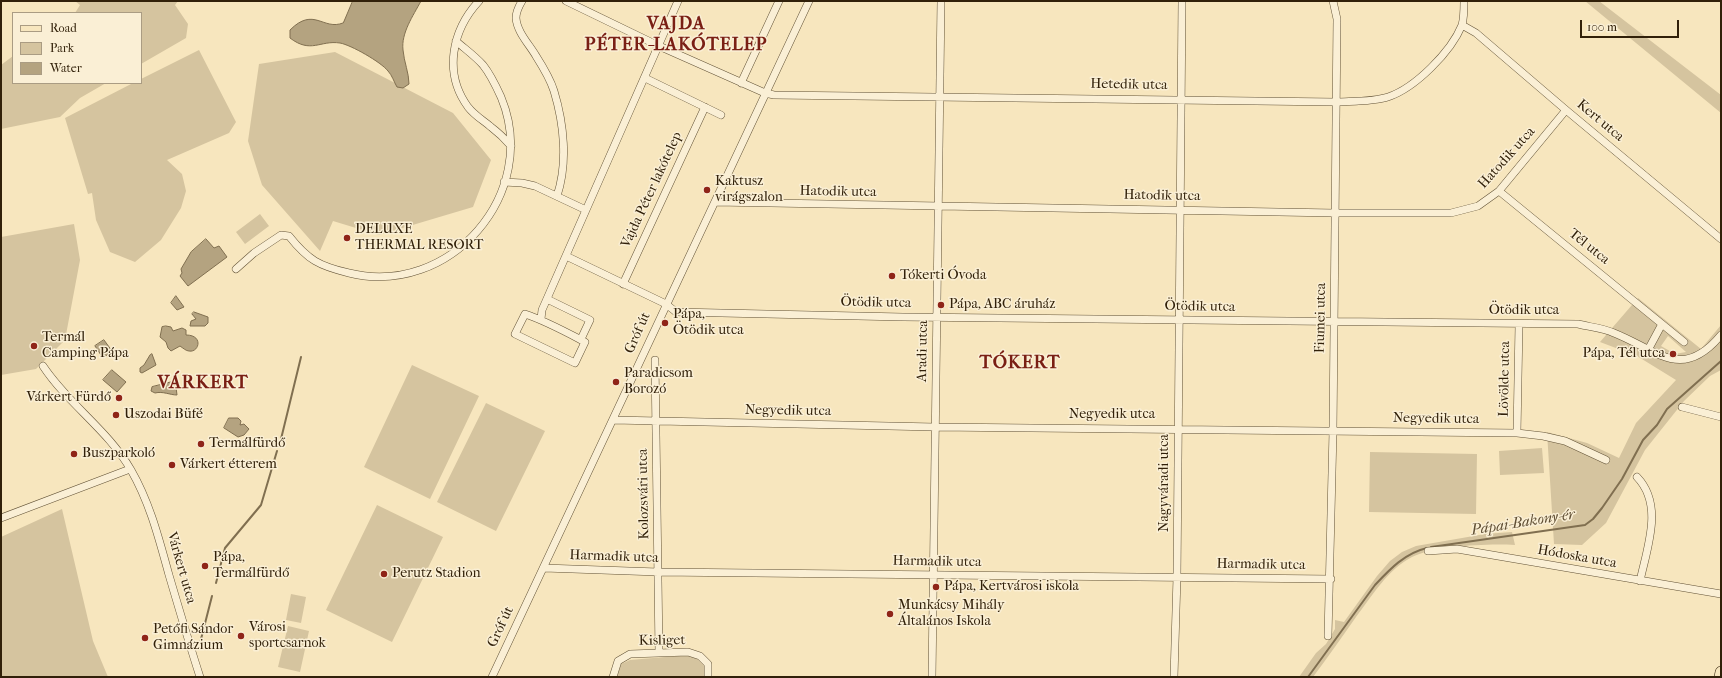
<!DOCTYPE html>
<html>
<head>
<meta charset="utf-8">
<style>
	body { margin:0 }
	#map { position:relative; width:1722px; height:678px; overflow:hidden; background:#f7e6be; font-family:"IM FELL French Canon",serif }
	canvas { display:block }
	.frame { position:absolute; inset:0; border:2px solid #312009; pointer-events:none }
	.legend { position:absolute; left:12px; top:12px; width:130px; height:72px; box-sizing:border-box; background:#faefd5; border:1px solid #aa9c83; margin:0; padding:5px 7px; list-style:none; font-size:12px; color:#312009 }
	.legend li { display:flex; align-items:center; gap:8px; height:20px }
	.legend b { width:20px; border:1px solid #aa9c83 }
	.scale { position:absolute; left:1580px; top:20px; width:99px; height:18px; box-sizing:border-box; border:2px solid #312009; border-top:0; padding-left:5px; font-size:12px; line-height:14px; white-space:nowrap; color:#312009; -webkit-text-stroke:3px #faefd5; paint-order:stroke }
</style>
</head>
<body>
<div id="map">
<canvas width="1722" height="678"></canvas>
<div class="frame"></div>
<ul class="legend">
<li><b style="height:5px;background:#f7e6be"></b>Road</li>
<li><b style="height:11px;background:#d5c49f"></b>Park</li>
<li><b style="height:11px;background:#b4a380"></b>Water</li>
</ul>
<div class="scale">100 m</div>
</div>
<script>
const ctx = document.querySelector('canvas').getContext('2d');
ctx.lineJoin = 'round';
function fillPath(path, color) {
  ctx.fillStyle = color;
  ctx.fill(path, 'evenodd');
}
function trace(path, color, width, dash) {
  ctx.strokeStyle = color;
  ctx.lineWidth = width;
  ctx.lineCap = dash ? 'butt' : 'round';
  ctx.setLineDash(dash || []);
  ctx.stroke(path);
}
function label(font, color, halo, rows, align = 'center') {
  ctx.font = font + ' "IM FELL French Canon",serif';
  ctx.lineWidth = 3;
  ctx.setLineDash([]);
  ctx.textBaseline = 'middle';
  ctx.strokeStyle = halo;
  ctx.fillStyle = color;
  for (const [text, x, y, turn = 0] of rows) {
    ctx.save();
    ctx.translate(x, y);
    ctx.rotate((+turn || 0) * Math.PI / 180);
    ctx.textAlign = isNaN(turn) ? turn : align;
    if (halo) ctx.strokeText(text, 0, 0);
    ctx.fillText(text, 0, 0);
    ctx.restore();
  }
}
fillPath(new Path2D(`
	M75,1H178L175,5L188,24L186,38L141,64V13H75L80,5Z
	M1585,1H1599L1721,95V113Z
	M199,50L236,122L229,133L167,160L182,174L186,191L181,208L161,240L135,262L110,252L96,220L92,193L88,194L65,118L133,83H141V79Z
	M335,52L453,113L491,160L473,207L379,235L333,221L320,251L262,185L248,141L259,64Z
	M13,56V83H106L80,98L60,117L1,129V65Z
	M260,214L269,226L245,244L236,232Z
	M74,224L80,260L65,340L36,369L1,375V237Z
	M1638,298L1701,349L1721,325V370L1710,376L1684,401L1645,450L1606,523L1582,545L1554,544L1547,432L1587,443L1619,458L1636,423L1676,380L1637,356L1600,342ZM1668,336L1686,352L1675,354L1661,346Z
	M412,365L479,396L430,499L364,467Z
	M486,403L545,431L496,531L437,502Z
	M1542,448L1544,473L1500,475L1499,451Z
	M1370,452L1477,454L1476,514L1369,512Z
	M377,505L443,537L392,642L326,610Z
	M62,509L93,641L108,677H1V537Z
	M1512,532L1515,545C1490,543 1433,546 1412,557C1388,569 1372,596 1356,617C1342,637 1328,657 1313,677H1299L1316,653L1326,644L1335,629V620L1344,622L1377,576L1390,561L1402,552L1416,546L1485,534Z
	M291,594L306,597L301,623L286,620Z
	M288,626L309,631L300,672L278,667Z
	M688,655L697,659L704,666V677H617L621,664L630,660Z`), '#d5c49f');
const water = new Path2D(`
	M353,1H421C413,16 401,33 403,50C404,62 409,73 409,84L403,88L397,87C394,82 392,75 388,71C381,62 351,45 340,43C320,40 311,54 290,38V30C314,6 323,31 343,23Z
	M206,239L214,248L219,246L227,257L188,286L180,276L182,273L181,269L191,252Z
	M176,296L184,307L177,310L171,303Z
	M194,312L208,317V323L205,326H190L191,321L196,319L192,314Z
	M166,326L171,327L173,331L182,328L186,330V335C204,335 199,353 189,351C186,351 183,348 180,346L171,351L168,348L166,342L160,337L162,327Z
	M104,340L112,351L103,358L95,346Z
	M152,354L156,365L142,373L140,372V368L144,365L150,355Z
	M112,370L126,382L117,392L103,380Z
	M172,382L176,387L177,395C170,395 163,391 155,393L151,391L152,387Z
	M229,418H238L241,421L240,425L244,424L249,429L244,435L238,437L224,428Z`);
fillPath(water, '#b4a380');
trace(water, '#806f50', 1);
trace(new Path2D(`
	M281,439L301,357
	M1431,547L1585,525L1593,519L1602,508L1622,479L1643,440L1657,425L1667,409L1721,361
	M216,583L225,548L261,505L277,451
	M200,643L212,596
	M1308,677L1375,585C1390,569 1405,553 1427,548`), '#806f50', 2);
const minor = new Path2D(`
	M479,1C452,30 443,73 468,107C475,116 483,120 491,127C499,133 505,139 511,146
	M522,1C519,6 516,12 516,18C517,32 529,44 536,56C543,67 550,78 554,91C564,124 568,163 557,196
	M566,1L659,46L765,93L774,95L1336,102C1353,101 1372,102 1388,97C1415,88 1451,52 1462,25C1464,18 1464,9 1464,1
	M1462,25L1476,33L1566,110L1721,239
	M645,78L721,115
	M741,83L779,1
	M504,182L522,183L535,186L586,210
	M1499,191L1684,342
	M715,202L1335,213H1451L1478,206L1499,191L1566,110
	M566,256L666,304L676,312L903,317L1578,324C1590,327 1603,328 1614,333C1657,350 1682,382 1721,335
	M236,269L254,253L281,235L289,236C308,260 319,266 349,273C450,298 541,193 501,97C496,86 491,75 483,65C475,56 465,49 456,41
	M623,284L705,107
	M547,299L590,320L581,339
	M525,314C546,321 566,332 585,342L575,363L515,334Z
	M541,319L542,310L678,1
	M1648,350L1662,324
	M655,360L659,652
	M43,366C68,404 108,430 131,470C150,503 159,539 169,575C179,609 189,643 200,677
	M1682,407L1721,417
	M613,420L935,427L1517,433L1543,436L1565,441L1606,460
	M1517,433L1519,325
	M1637,477C1664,505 1647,548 1640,581
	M1,518L130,469
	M1428,551L1457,549L1721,594
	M544,568L658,572L1331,579
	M1328,636L1333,431L1337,19L1333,1
	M492,677L809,1
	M613,677L618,661L630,654L688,652L700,656L708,664V677
	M932,677L941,1
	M1174,677L1177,577L1182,1`);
const primary = new Path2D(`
	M1720,677L1721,672`);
trace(minor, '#625236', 8);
trace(primary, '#312009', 12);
trace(minor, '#faefd5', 7);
trace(primary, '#f7e6be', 11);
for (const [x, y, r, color] of [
	[707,190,4,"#8f2418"],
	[347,238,4,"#8f2418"],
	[892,276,4,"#8f2418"],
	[941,305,4,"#8f2418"],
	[665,323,4,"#8f2418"],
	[34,346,4,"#8f2418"],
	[1673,354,4,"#8f2418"],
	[616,382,4,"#8f2418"],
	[119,398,4,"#8f2418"],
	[116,415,4,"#8f2418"],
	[201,444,4,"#8f2418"],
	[74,454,4,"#8f2418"],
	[172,465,4,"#8f2418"],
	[205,566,4,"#8f2418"],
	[384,574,4,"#8f2418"],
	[936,587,4,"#8f2418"],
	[890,614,4,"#8f2418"],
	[241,636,4,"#8f2418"],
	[145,638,4,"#8f2418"]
]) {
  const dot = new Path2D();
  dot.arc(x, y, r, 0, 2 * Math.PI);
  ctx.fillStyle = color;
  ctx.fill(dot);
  trace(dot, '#faefd5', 1.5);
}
label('14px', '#312009', '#faefd5', [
	["Hetedik utca",1129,85,1],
	["Kert utca",1600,121,40],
	["Hatodik utca",1507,158,-48],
	["Vajda Péter lakótelep",652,190,-65],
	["Hatodik utca",838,192,1],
	["Hatodik utca",1162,196,1],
	["Tél utca",1589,247,39],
	["Ötödik utca",876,303,1],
	["Ötödik utca",1200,307,1],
	["Ötödik utca",1524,311],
	["Fiumei utca",1321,318,-89],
	["Gróf út",638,333,-66],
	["Aradi utca",923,351,-89],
	["Lövölde utca",1505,379,-89],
	["Negyedik utca",788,411,1],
	["Negyedik utca",1112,415],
	["Negyedik utca",1436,419,1],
	["Nagyváradi utca",1165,483,-90],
	["Kolozsvári utca",644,494,-91],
	["Harmadik utca",614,557,2],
	["Hódoska utca",1577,557,10],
	["Harmadik utca",937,562,1],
	["Harmadik utca",1261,565,1],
	["Várkert utca",181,568,74],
	["Gróf út",501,627,-65],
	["Kisliget",662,641,-1]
]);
label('14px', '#312009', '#faefd5', [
	["Kaktusz",715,182],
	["virágszalon",715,198],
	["DELUXE",355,230],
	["THERMAL RESORT",355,246],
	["Tókerti Óvoda",900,276],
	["Pápa, ABC áruház",949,305],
	["Pápa,",673,315],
	["Ötödik utca",673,331],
	["Termál",42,338],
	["Camping Pápa",42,354],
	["Pápa, Tél utca",1665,354,"right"],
	["Paradicsom",624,374],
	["Borozó",624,390],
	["Várkert Fürdő",111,398,"right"],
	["Uszodai Büfé",124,415],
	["Termálfürdő",209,444],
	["Buszparkoló",82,454],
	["Várkert étterem",180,465],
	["Pápa,",213,558],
	["Termálfürdő",213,574],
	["Perutz Stadion",392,574],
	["Pápa, Kertvárosi iskola",944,587],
	["Munkácsy Mihály",898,606],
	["Általános Iskola",898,622],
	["Városi",249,628],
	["sportcsarnok",249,644],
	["Petőfi Sándor",153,630],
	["Gimnázium",153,646]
], 'left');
label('italic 15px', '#5f4e33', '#faefd5', [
	["Pápai-Bakony-ér",1523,523,-9]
]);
ctx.letterSpacing = '1px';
label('bold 18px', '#7a1f14', '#faefd5', [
	["VAJDA",676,25],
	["PÉTER-LAKÓTELEP",676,46],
	["TÓKERT",1020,364],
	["VÁRKERT",203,384]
]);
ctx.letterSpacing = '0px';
</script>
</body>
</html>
